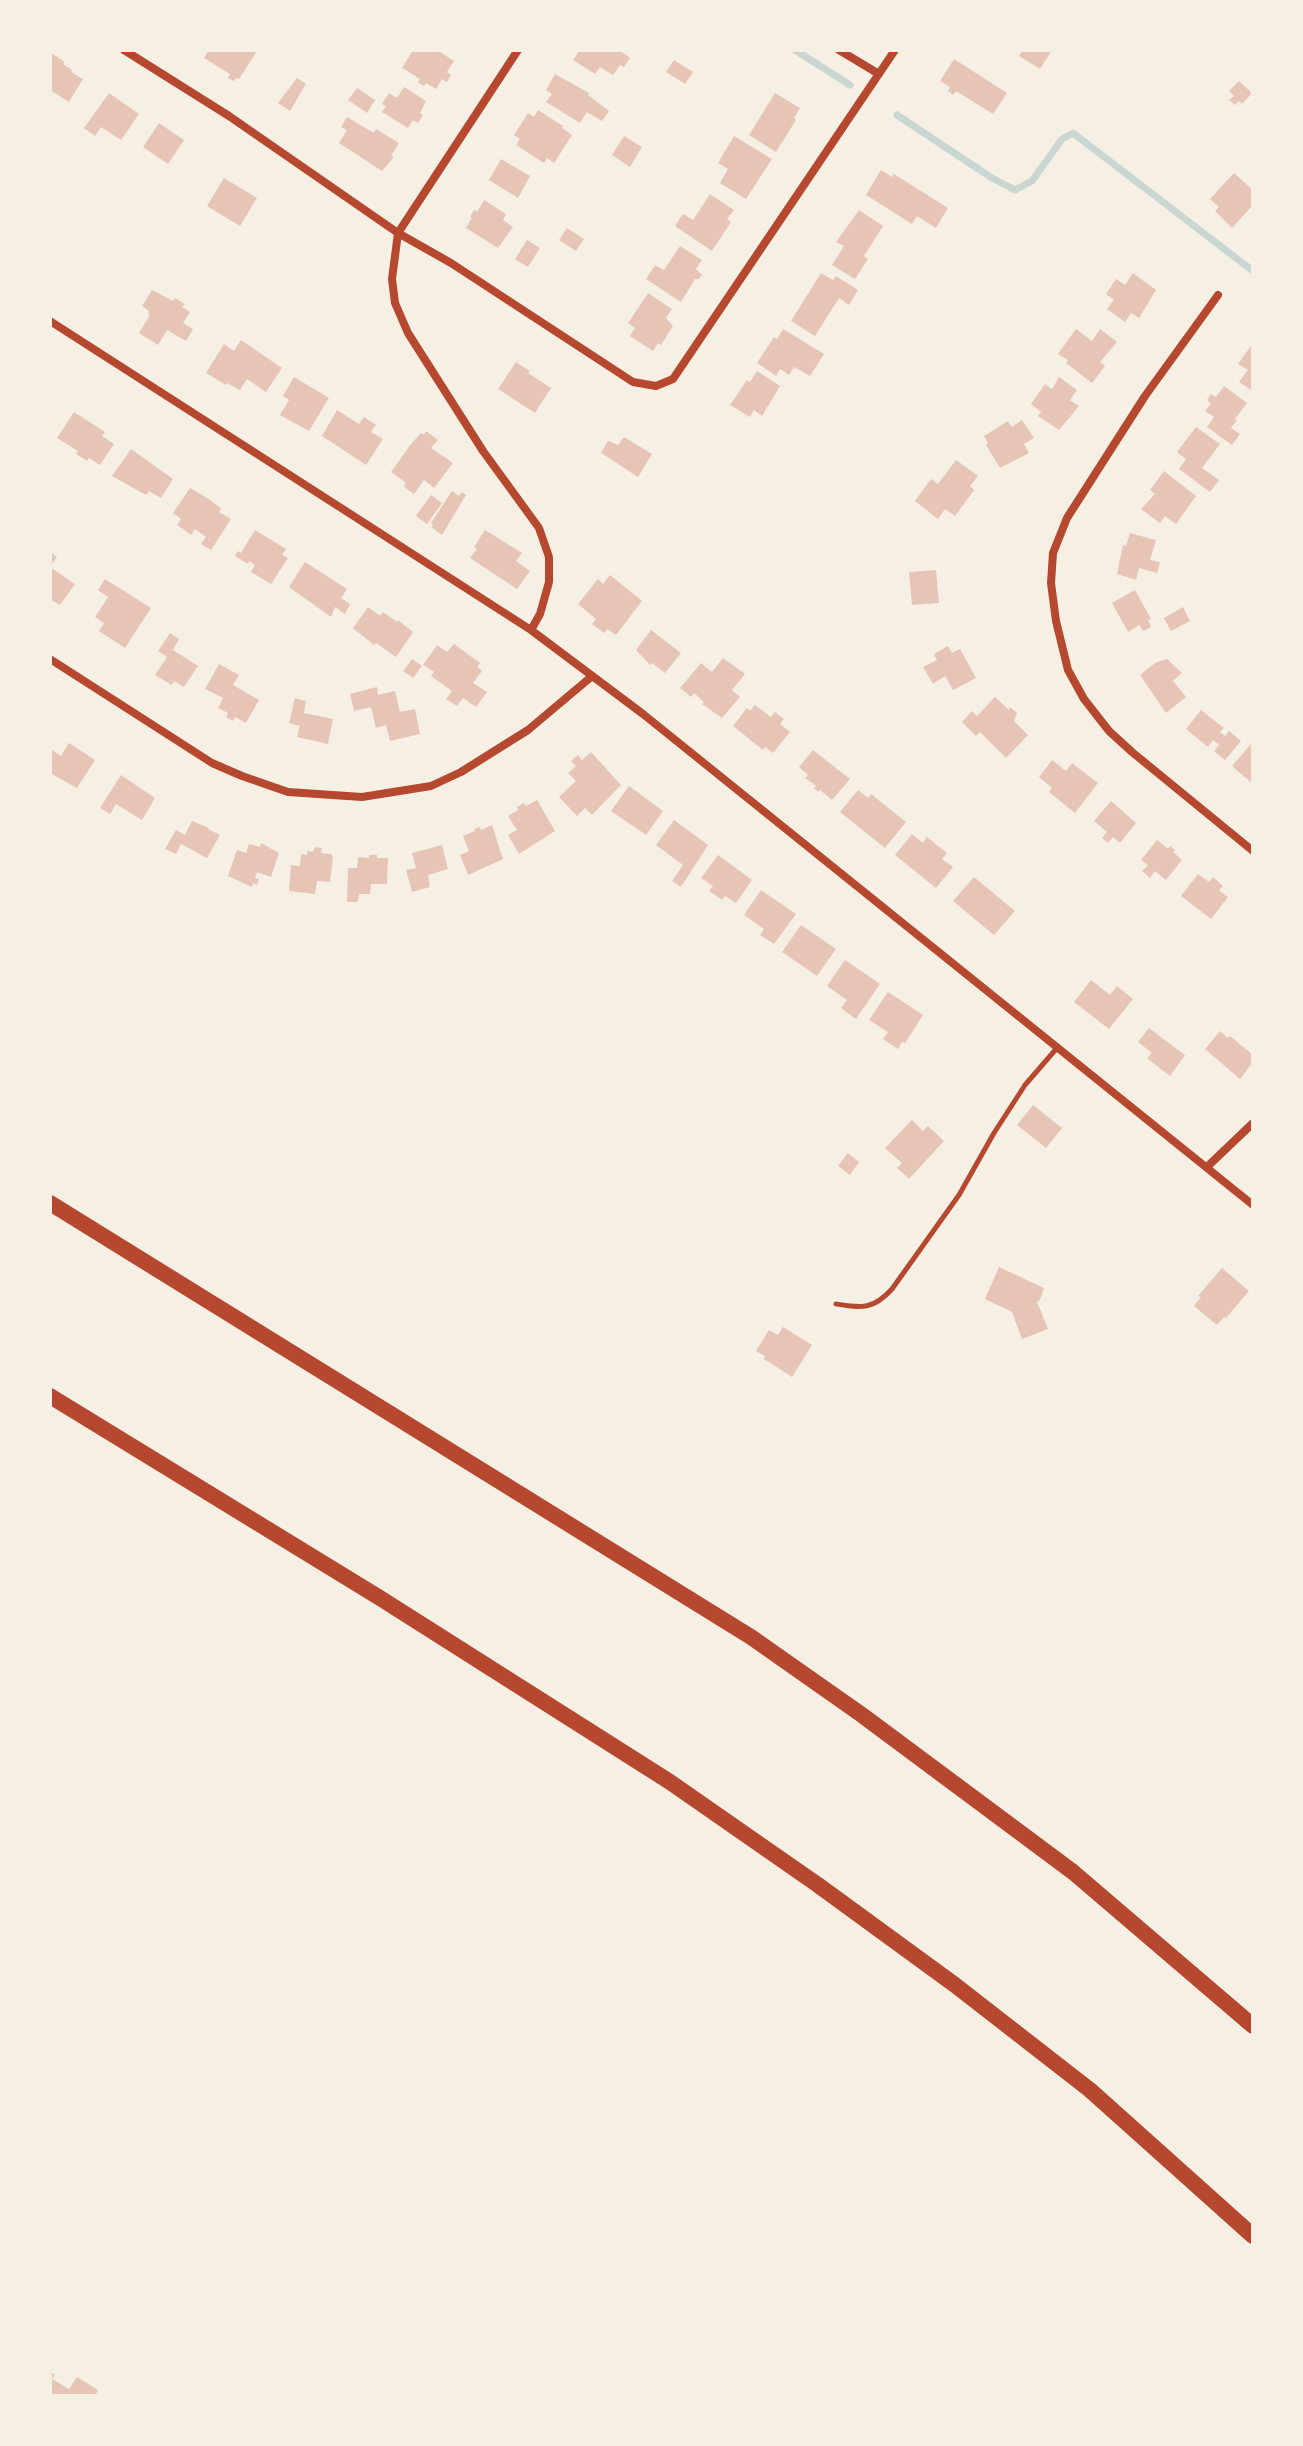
<!DOCTYPE html>
<html>
<head>
<meta charset="utf-8">
<style>
	body { margin:0 }
	#map { position:relative; width:1303px; height:2446px; overflow:hidden; background:#f6efe4; font-family:Roboto,sans-serif }
	canvas { display:block }
	.frame { position:absolute; inset:0; border:52px solid #f6efe4; pointer-events:none }
</style>
</head>
<body>
<div id="map">
<canvas width="1303" height="2446"></canvas>
<div class="frame"></div>
</div>
<script>
const ctx = document.querySelector('canvas').getContext('2d');
ctx.lineJoin = 'round';
function trace(path, color, width, dash) {
  ctx.strokeStyle = color;
  ctx.lineWidth = width;
  ctx.lineCap = dash ? 'butt' : 'round';
  ctx.setLineDash(dash || []);
  ctx.stroke(path);
}
function fillPath(path, color) {
  ctx.fillStyle = color;
  ctx.fill(path, 'evenodd');
}
trace(new Path2D(`
	M795,50L850,85
	M897,115L992,178L1015,190L1032,181L1062,139L1073,133L1253,271`), '#c9d6d2', 7);
fillPath(new Path2D(`
	M209,50H255L257,51L239,79L236,78L234,81L228,78L230,74L204,58Z
	M413,50H424L428,52L429,50H437L454,61L447,72L451,75L447,82L442,79L436,89L426,83L424,86L418,82L420,79L402,68Z
	M580,50H619L630,58L624,67L620,65L613,75L600,67L595,74L573,60Z
	M1023,50H1047L1051,52L1040,69L1019,56Z
	M50,52L65,62L63,64L72,70L71,72L83,79L69,102L50,90Z
	M954,59L1007,93L993,114L956,91L953,95L948,91L950,87L940,81Z
	M674,60L693,72L685,84L666,72Z
	M555,74L589,93L588,95L609,111L602,121L587,112L580,123L546,102L552,94L546,90Z
	M297,78L306,84L290,111L278,103Z
	M1239,81L1252,93L1242,104L1239,101L1235,105L1229,100L1234,96L1229,91Z
	M404,87L426,101L420,113L423,115L418,123L413,120L408,128L382,112L386,106L382,104L389,93L397,98Z
	M357,88L375,100L367,113L348,100Z
	M109,93L139,114L121,140L101,127L95,136L84,128Z
	M775,93L800,108L794,118L796,120L776,152L749,135Z
	M538,110L563,126L562,128L572,135L554,163L547,158L544,163L516,145L520,139L514,135L528,113L534,117Z
	M347,117L374,133L376,129L399,143L391,156L394,157L382,171L339,143L347,130L341,127Z
	M159,123L184,140L168,164L143,147Z
	M624,136L642,147L630,167L612,155Z
	M734,136L772,159L746,199L720,183L728,169L718,163Z
	M501,159L530,176L518,198L489,180Z
	M881,170L892,177L894,174L948,208L936,228L917,216L912,224L866,195Z
	M1234,173L1253,190V205L1232,228L1215,211L1219,207L1210,199Z
	M224,178L257,198L240,226L207,206Z
	M710,194L734,210L727,219L731,222L712,251L675,226L683,214L693,220Z
	M484,200L506,214L503,220L513,227L498,248L466,228L472,218L470,217L474,210L477,212Z
	M859,210L883,226L864,256L868,259L855,279L832,265L844,246L836,242Z
	M567,228L584,239L576,251L559,240Z
	M527,240L540,248L528,267L515,259Z
	M680,246L702,260L696,269L702,275L699,279H695L681,302L646,279L655,265L664,270Z
	M821,273L833,280L836,276L858,290L849,305L839,298L815,336L791,321Z
	M1133,273L1156,290L1139,318L1131,313L1125,322L1107,309L1114,300L1106,294L1116,279L1125,285Z
	M152,290L173,301L175,298L185,304L182,307L190,312L183,323L193,329L186,341L167,330L158,345L139,333L150,315L148,314L149,311L142,306Z
	M648,293L672,309L666,318L673,326L661,345L658,343L653,351L630,336L635,328L628,323Z
	M783,329L824,354L810,376L794,367L789,375L780,369L776,376L757,363L774,337L777,339Z
	M1076,329L1092,341L1100,329L1117,342L1100,362L1105,366L1092,383L1066,363L1068,360L1058,354Z
	M241,340L282,368L266,392L247,379L240,390L227,383L226,385L206,373L224,344L234,351Z
	M1253,343V391L1239,382L1248,370L1238,364Z
	M516,362L530,371L528,373L551,388L535,413L498,389Z
	M757,371L780,386L762,416L754,410L750,417L730,405L747,380L750,382Z
	M294,377L329,398L309,431L280,415L289,400L283,396Z
	M1059,377L1077,390L1070,400L1079,406L1059,430L1038,416L1041,412L1031,404L1045,384L1052,389Z
	M1224,386L1247,403L1235,419L1237,420L1231,428L1240,434L1232,445L1207,427L1214,417L1205,411L1211,404L1207,400L1211,394L1216,397Z
	M337,410L359,424L364,417L376,425L371,432L383,439L366,465L322,436Z
	M74,412L105,432L102,436L114,444L100,465L89,458L87,461L76,454L78,451L57,438Z
	M1022,420L1034,438L1024,444L1029,453L1000,468L986,445L988,444L984,436L1008,421L1012,427Z
	M1196,427L1220,444L1202,468L1219,480L1210,492L1179,469L1186,459L1177,452Z
	M426,431L438,440L431,448L453,463L434,488L424,480L414,494L404,487L406,483L391,472L411,444L421,433L424,435Z
	M624,437L652,454L638,477L601,453L608,441L618,445Z
	M131,449L173,479L161,498L149,491L146,495L112,476Z
	M956,460L978,476L970,486L974,490L955,516L945,509L938,519L915,501L931,479L938,484Z
	M1164,471L1196,496L1176,524L1165,516L1160,523L1141,509L1155,494L1150,490Z
	M190,488L207,498L221,508L219,512L231,519L211,550L201,544L206,537L195,529L191,535L177,525L181,519L173,513Z
	M452,491L459,496L462,492L466,495L442,535L431,527L433,525L431,523Z
	M431,495L442,503L427,524L416,516Z
	M255,530L286,549L282,555L288,558L271,584L251,572L255,565L249,561L248,564L235,556L238,551L241,553Z
	M485,530L522,553L516,561L530,571L517,589L470,558L477,549L474,547Z
	M1130,533L1156,540L1150,560L1160,562L1157,573L1139,568L1136,580L1117,574L1123,545L1126,546Z
	M50,552L57,557L50,567L75,584L60,605L50,599Z
	M305,562L347,589L341,598L350,604L345,614L335,607L331,617L289,587Z
	M936,570L939,603L912,605L909,572Z
	M610,575L642,601L616,635L607,629L604,633L592,624L596,619L578,604L598,579L603,584Z
	M105,579L151,608L125,648L99,631L104,623L95,617L108,597L98,590Z
	M1135,590L1151,619L1148,620L1151,627L1143,631L1139,625L1128,632L1112,603Z
	M368,607L380,616L383,612L397,622L398,620L413,632L396,657L376,643L374,645L353,628Z
	M1183,607L1190,621L1171,631L1164,618Z
	M651,630L681,653L665,673L652,663L650,665L636,650Z
	M170,633L179,639L173,650L198,666L184,687L174,681L172,685L155,675L167,657L158,651Z
	M454,644L480,663L477,667L482,671L473,683L487,692L476,707L463,698L457,706L446,699L452,691L431,676L434,672L423,665L437,645L447,652Z
	M948,646L952,653L960,649L976,678L953,690L945,676L933,684L923,667L937,660L934,654Z
	M723,658L745,674L732,690L740,697L722,718L702,704L704,702L694,693L691,697L680,688L701,663L712,672Z
	M412,659L422,666L413,678L403,671Z
	M1167,659L1182,673L1173,681L1186,697L1166,713L1140,675L1155,663Z
	M219,664L239,675L233,685L259,700L246,723L235,717L233,721L226,717L228,713L218,708L223,698L205,689Z
	M377,687L378,695L395,691L400,712L415,709L420,734L390,741L386,725L376,728L371,707L354,711L350,694Z
	M995,697L1009,710L1010,707L1017,713L1014,721L1028,735L1006,758L980,732L976,736L962,722L972,711L977,716Z
	M295,698L306,701L304,713L333,719L328,744L297,737L300,726L289,723Z
	M755,705L771,717L775,712L784,719L780,724L790,732L773,753L765,747L763,750L733,726L747,708L750,711Z
	M1201,710L1224,728L1220,732L1225,736L1229,731L1241,741L1225,760L1214,751L1219,745L1213,740L1208,747L1186,729Z
	M69,743L95,760L77,788L50,773V753L52,750L61,756Z
	M1251,744L1253,746V784L1232,766Z
	M813,750L850,779L832,800L820,790L818,792L814,788L816,786L805,778L808,775L799,767Z
	M591,752L621,785L592,815L585,808L577,816L559,797L576,781L568,773L576,766L571,761L578,755L582,760Z
	M1052,760L1066,771L1072,763L1098,783L1075,813L1049,792L1052,788L1039,777Z
	M121,775L155,798L142,820L116,804L110,814L100,808Z
	M629,786L663,811L646,835L611,811Z
	M858,790L868,798L871,794L906,822L885,848L840,812Z
	M537,800L555,831L519,854L508,835L517,830L508,816L518,810L517,807L524,803L526,806Z
	M1111,801L1136,823L1120,843L1113,837L1108,843L1102,838L1107,832L1094,821Z
	M674,820L708,845L681,887L672,881L683,865L656,845Z
	M192,821L209,828L208,829L220,835L207,858L181,844L176,854L165,849L176,830L185,835Z
	M492,825L503,859L468,875L460,855L469,851L463,836L475,831L474,829L480,827L481,830Z
	M912,834L923,843L927,837L947,853L942,859L953,867L936,888L895,855Z
	M1157,840L1168,849L1170,846L1175,850L1173,852L1182,860L1166,880L1155,871L1150,878L1142,871L1148,865L1141,860Z
	M261,843L279,853L271,877L257,872L255,878L259,879L257,885L253,883L252,887L228,876L237,850L246,853L249,844L260,847Z
	M442,845L448,869L428,875L430,887L412,892L406,870L416,868L412,853Z
	M315,847L322,848L321,853L331,854L333,857L330,882L317,881L315,894L289,891L291,865L300,866L301,854L307,855V851L313,852Z
	M369,855H377V858H388L387,884H371L370,894H359L358,902H347L348,868H357L358,857L369,858Z
	M718,855L752,880L736,903L725,896L722,900L709,891L713,886L701,878Z
	M1198,874L1209,882L1213,877L1223,886L1219,890L1228,897L1211,919L1181,896Z
	M974,877L1015,911L994,935L953,901Z
	M761,890L796,914L774,944L760,935L764,929L744,915Z
	M801,925L836,949L817,976L782,952Z
	M845,960L880,984L856,1019L841,1008L847,1000L827,986Z
	M1091,980L1110,995L1117,986L1133,999L1109,1029L1074,1002Z
	M888,992L923,1015L905,1043L902,1042L898,1049L883,1039L888,1032L869,1020Z
	M1149,1028L1185,1055L1170,1076L1147,1058L1152,1053L1138,1042Z
	M1220,1031L1228,1038L1230,1036L1253,1055V1062L1240,1079L1205,1049Z
	M1033,1105L1062,1128L1046,1148L1017,1125Z
	M912,1120L923,1131L928,1126L944,1141L909,1179L897,1168L902,1163L885,1148Z
	M848,1153L859,1162L850,1175L838,1166Z
	M999,1267L1044,1288L1040,1300L1037,1302L1048,1329L1022,1339L1012,1312L985,1299Z
	M1222,1268L1249,1291L1226,1318L1224,1317L1217,1325L1194,1306L1201,1297L1198,1296Z
	M783,1327L812,1345L792,1377L764,1359L765,1356L756,1351L769,1330L778,1335Z
	M50,2372L55,2374L52,2379L69,2389L77,2377L98,2390L95,2396H50Z`), '#e6c5b7');
trace(new Path2D(`
	M836,1304C862,1308 873,1310 892,1289L959,1195L994,1133L1025,1085L1057,1048`), '#b5482f', 5);
trace(new Path2D(`
	M124,50L229,116L398,233L451,263L633,382L656,386L673,379L895,50
	M518,50L398,233L392,279L395,303L408,333L483,451L539,528L549,557V582L540,614L531,630
	M839,50L879,74
	M1218,295L1145,396L1067,518L1053,553L1051,583L1056,621L1068,670L1084,699L1109,731L1132,752L1253,851
	M50,321L531,630L643,714L1253,1205
	M50,659L212,763L242,776L288,792L362,797L431,786L461,772L528,730L591,677
	M1208,1166L1253,1123`), '#b5482f', 8);
trace(new Path2D(`
	M50,1203L751,1637L862,1715L1073,1872L1253,2026
	M50,1396L380,1598L670,1782L818,1885L955,1985L1090,2090L1253,2236`), '#b5482f', 16);
</script>
</body>
</html>
